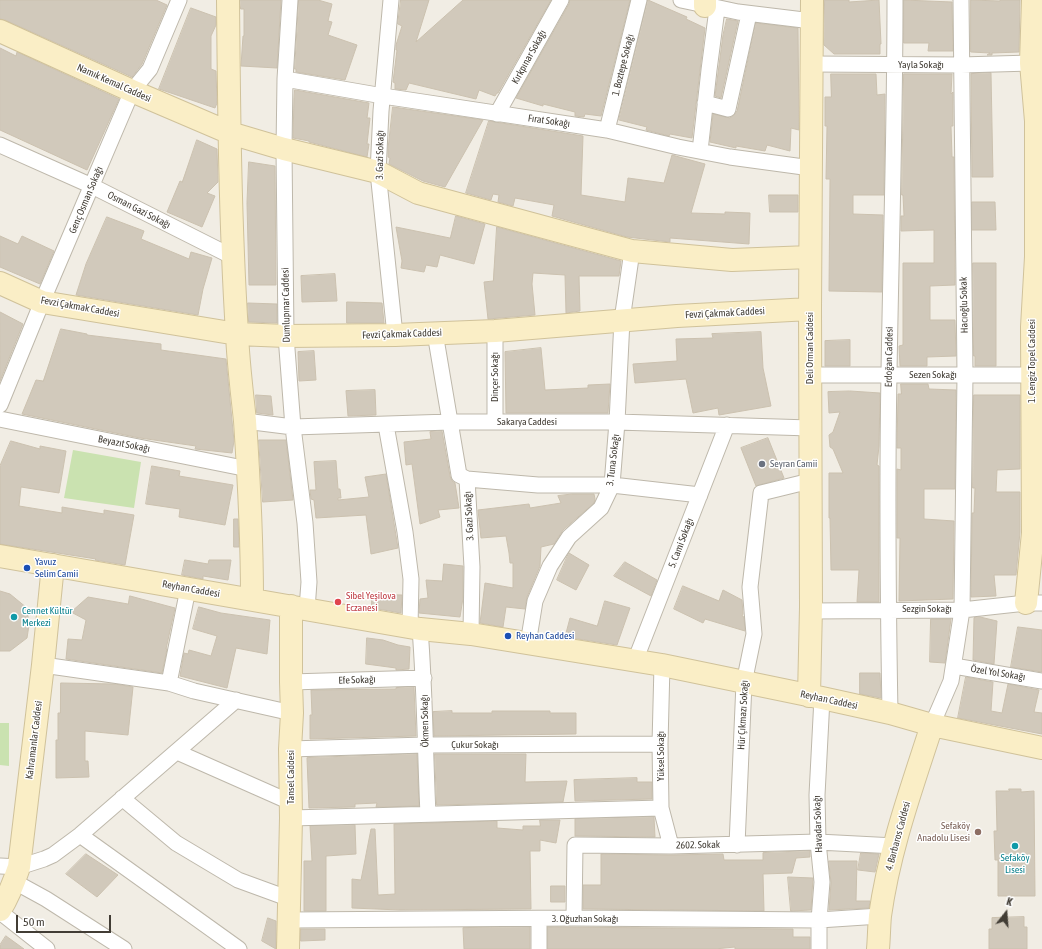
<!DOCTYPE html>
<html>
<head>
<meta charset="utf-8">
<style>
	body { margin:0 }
	#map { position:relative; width:1042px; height:949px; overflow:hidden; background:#f1ede4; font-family:"Asap Condensed",sans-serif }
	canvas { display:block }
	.north { position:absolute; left:986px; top:893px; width:40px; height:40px; -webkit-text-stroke:3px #fff; paint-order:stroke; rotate:17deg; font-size:11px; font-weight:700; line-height:16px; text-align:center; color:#423d35 }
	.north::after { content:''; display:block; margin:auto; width:14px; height:18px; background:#423d35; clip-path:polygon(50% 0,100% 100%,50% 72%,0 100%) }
	.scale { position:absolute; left:16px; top:915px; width:95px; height:18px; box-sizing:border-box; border:2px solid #423d35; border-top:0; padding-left:5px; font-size:12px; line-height:14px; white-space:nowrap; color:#423d35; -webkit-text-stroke:3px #fff; paint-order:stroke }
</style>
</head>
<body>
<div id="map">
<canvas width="1042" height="949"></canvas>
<div class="north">K</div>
<div class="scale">50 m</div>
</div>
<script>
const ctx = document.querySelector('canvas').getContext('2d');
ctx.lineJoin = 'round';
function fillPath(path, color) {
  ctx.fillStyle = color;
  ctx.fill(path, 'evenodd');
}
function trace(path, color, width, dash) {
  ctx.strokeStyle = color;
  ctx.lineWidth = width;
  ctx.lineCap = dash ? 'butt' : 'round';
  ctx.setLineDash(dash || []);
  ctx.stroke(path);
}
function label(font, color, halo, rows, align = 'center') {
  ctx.font = font + ' "Asap Condensed",sans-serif';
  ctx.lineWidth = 3;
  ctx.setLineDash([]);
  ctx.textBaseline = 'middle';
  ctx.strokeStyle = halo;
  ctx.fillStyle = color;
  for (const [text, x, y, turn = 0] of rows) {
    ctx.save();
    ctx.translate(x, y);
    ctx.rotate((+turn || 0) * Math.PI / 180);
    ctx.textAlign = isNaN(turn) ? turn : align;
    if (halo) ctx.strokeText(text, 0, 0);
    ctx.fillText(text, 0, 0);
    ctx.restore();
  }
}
fillPath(new Path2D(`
	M73,450L141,462L134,508L64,498Z
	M0,723H9V766L0,765Z`), '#cae2b0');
const building = new Path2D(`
	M0,0H156L167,5L142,64L132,77L5,20L0,19Z
	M240,0H281L277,68L241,66L243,36H244V9H241Z
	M299,0H318L332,4L328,21L332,22L328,35L357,45L345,80L296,72V69H295Z
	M401,0H429L416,42L463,0H551L498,93H497L495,96L479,90L476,99L409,83L406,90L395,89V83L393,82L397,50H396V45L402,26L398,24Z
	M570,0H630L601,116L585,114L584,117L575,116V112L543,104V106L516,98L569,4Z
	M648,0L687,17L686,19L705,28L692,138L670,134L669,136L646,130L647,127L619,120Z
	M825,0H849V2L879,0L881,44H880V54H834L824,45Z
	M904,0L952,2L953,51H928L929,43H904Z
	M971,0L1000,1V0H1020L1019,52L992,53V55H987L990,53L971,52Z
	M191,8L216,17V25L211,36V69L216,71L217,103L215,108L159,89Z
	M727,19L738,21L721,98L715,96L723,35Z
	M756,23L798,28L799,130L791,128L790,151L767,145L765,151L736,146V148L710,142L713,114L730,118L734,115L737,111Z
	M0,48L16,56L17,52L119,99L87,170L0,130Z
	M991,73L993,177H972L971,74Z
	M831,74H876L877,95L885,94L884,195H853V214L883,215L882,292L829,291L830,179H826L827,126H825V97H831Z
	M904,74H952L951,94L953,92V126H951L952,157H954L955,285L930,286V320H955L956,356L927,357V366H900L899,346L903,345V263H934V230L901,231V216H904L903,195H902Z
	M295,90L369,103L367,118H370L367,144H369L367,157L309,142V141L293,138L294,98Z
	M393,107L483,120L445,187L423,181L389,164L390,158L388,157V149Z
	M489,121L583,136L581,195L625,202L628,178L664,183L672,155L705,164L691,213L725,214V212L750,213L749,244L670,238V242L627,237L552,216L554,205L515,198L513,206L498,202L499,195L493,194L491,200L466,193Z
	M197,140L217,149L218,182L207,193L215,196L202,227L167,212L180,181L182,182Z
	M249,162L275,166L276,285H249L247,203Z
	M769,195H798V212H770Z
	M972,202H995L996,230H972Z
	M456,216L485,224L474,264L440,255L437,267L426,265L424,272L401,268L402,261L396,227L450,238Z
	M107,217L144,231L141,239L189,259L191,252L212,258L203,289L198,315L76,295L86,264Z
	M497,227L621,261L619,276H579L580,311L566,313L565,275L533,273L532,284L535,315L488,319L484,282L493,281Z
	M0,236L18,244L22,236L54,251L40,284L0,267Z
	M973,263H996V366H975V356H974Z
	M335,274L337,301L302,302L301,276Z
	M347,302L382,303L384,323H347Z
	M248,303L277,304V323L249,322Z
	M0,312L23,324L0,381Z
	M61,329L87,334V335L161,344V350L226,359L234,441L232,453L195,449L196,446L140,438L22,414L36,380L43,381Z
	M761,332L763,368L771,406L719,415L718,408L693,413L686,379L635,383L633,364L677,361L676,339L713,338L712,334Z
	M850,340V366H825V341Z
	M541,348L545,390L588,388V385L610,384L608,413H506L505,352Z
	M314,351L316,380L299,381L298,352Z
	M901,384H928L929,389L956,390L955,489H924V519L954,521L953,599L899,601L900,538H897V469L901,470V448H897L898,394H901Z
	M375,390L376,415L348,416L346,391Z
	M850,391L880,393L879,446L877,465L879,466V602H857L859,570H831L830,518H829V473H843L833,449L830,447L829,435L833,432L840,412L829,413L828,392Z
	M256,395L271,396L273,415L257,413Z
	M974,395H1020V469L997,470L996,492H1020V532L1016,575H994L996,596L971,597L972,513H974L975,488H973Z
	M442,431L450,476L452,481L455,483L459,508L438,510L440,517L420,524L412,464L406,465L404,442L431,439L430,432Z
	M768,438L784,478L756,486L741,448Z
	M259,440H286L293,500L263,502Z
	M11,441L40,449V446L66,451L59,493L21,487L19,506L62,513V507L104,514V510L134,515L125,565L95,560L96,559L0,544V466Z
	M336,461L338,489H340L341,498H338V500L369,497L365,477L386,474L398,548L371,554L366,515L316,518L314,500L311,499L310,490H316L314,462Z
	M152,466L180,471L179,476L233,485L225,525L179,517L180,509L146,504Z
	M572,494H594L595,499L594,503L563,530L554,544L541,547L540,566L527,597L525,609L506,607L503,627L480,623L485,583L513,588V563H510L509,553L506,536L481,538L478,510L529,504L530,508L561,503L558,496Z
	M234,519H238L239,547H234Z
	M569,553L589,565L576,590L557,580Z
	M185,560L208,564L209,560H231L228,580L203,576V579L182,575Z
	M625,562L657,580L651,596L614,576Z
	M444,564L463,566V598L460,617L419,613L420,599L428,598L426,580L442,581Z
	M683,586L719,601L723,590L742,600L743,614L742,616L744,617L745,631L705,619L703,623L674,609Z
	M0,591L10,594L27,608L29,625L27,638L10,651H0Z
	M372,594L402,595L401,613L372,608Z
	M130,596L175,608L166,649H167L162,673L66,659L68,639L82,640L86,620L71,612L88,597L128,604Z
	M605,601L630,608L617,645L565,637L570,618L597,626Z
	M199,607L221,613L270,620L267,654L236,648L227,688L180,676L184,653L188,654L189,650L211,656L217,636L193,629Z
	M980,617L997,621L994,664L973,660L974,618Z
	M931,619H951L945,663L930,662Z
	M1018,627L1042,630V672L1011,667Z
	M367,638L383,640L398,645L410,647L409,669L396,670V668L366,664Z
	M860,673H880L881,698L860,694Z
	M966,677L993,682L991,711L1002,713L1008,684L1039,690L1034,712L1042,713V734L958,718Z
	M61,683L115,684L133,687L128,735L85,731V761H88L89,777L56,778V740H58V713H60Z
	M414,687L416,736L310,739V715H312L311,690L396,689V688Z
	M452,711V713H492V711H550V713H576V734L434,736L433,712Z
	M417,754L419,806L376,807L377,803L355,804V807L309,808L307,758Z
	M435,754H526L525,782L567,781L563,802L437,805Z
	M637,778V782H652V799L575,801L574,780Z
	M1009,789H1021V792L1034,791L1035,896H998V860H995L994,831H997L996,791H1009Z
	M654,817L655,837L575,836V819Z
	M540,820H560L556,843L540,840V851H530L531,909L400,910L352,908V879L361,880L371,829H375L378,895L395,894L394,824L497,821V828L523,830V826H540Z
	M355,825L356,854L326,856V911H304V861H312L310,826Z
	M810,851V857L796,858L792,873L763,874L764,911L583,909V885H601V854L671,855L723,854L724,860H763V853Z
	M861,853L879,854L875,872L858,870Z
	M86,854L118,875L97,897L66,874Z
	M829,861H857L856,901H870L869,908L829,910L831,883Z
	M788,877L813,878L811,910L791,911Z
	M551,886H565V902H551Z
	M1024,917V927H1027V949H989V929H992V918Z
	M268,918L276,921V949L262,941Z
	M530,927V949H464L463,928Z
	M548,927L793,929V937H810V949H735V947L715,949H548Z
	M301,929H325V940L301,941Z
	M6,936L24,949H0V945Z`);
fillPath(building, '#d1c9bb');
trace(building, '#cbc1af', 1);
const street = new Path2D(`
	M290,0L285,79L284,149L286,336L293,427L305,523L309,582L307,609
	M391,0L381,111L378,172L395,335
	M681,0L738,12L812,21
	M812,64L961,65L1031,63L1039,66
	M285,79L383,96L607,130L678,147L730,157L811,168
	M705,103L728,109L749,14
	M497,114L561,0
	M607,130L639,0
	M0,145L92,186L233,257
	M700,151L709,70L717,9
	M495,331V422
	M435,333L459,475L467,479L472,567L471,634
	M810,375H1032
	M0,405L42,302L132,91L150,69L179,0
	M0,419L248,469
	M245,421L293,427L450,422H617L810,428
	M386,425L405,532L411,579L410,628
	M467,479L538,485H612L700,495
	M811,611L962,610L1026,603H1042
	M420,629C425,691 425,752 428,814
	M528,644L535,601L550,566L569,537L601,508L612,485L617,422L622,320L632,251
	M635,661L727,425
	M43,665L169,683L194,691L292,713
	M662,665L660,744L661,808L671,846
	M954,666L1042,681
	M291,682L424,678
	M169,683L188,589
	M890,713C888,600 887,486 889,373C891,248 895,124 895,0
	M932,725L951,681L962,610L965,375L961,0
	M290,749L425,745L660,744
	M177,752L290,802
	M122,798L176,843L238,880L290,899
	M291,818L661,808
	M80,835L239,949
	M737,845L744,683L754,634L750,587L761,493L810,481
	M0,866L19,867L44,859L53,855L80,835L236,700
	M15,882L46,899L124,949
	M0,912L47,949
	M574,918L575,845L671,846L818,842L895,846
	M539,919V949
	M290,920L574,918L819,920L880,916
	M819,949V920L822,882L818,842L817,795L822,698`);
const secondary = new Path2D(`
	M228,0C229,111 230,222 237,333C238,362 242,392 245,421C249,480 252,540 252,599
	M705,6V0
	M0,31L132,91L230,133L284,149L378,172L418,193L632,251L732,260L810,257
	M0,283L42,302L237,334L286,336L395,335L495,331L677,316L810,309
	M0,556L420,629L471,634L662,665L822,698L890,713L932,725L1042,748
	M1026,603L1033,533L1032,327L1036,257V121L1031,63L1033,0
	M809,696L811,607L810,309L812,0
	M0,910C9,896 14,882 19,867L43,665L53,565
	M288,949L291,818L290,749L292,713L291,682V606
	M878,949C879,938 879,927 880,916C889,850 912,787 932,725`);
trace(street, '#beb8ab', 17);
trace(secondary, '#d0c29a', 24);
trace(street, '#fff', 15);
trace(secondary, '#faeec6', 22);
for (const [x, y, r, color] of [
	[762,464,4,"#6b7280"],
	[27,568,4,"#1a4fb4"],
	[338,602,4,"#e0444e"],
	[14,617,4,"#0f9aa8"],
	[508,636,4,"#1a4fb4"],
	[978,832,4,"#8d6e63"],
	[1015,846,4,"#0f9aa8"]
]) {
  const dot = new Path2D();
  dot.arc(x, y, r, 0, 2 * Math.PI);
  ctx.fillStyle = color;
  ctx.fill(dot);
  trace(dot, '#fff', 1.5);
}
label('10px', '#423d35', '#fff', [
	["Kırkpınar Sokağı",529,57,-61],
	["1. Boztepe Sokağı",623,65,-76],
	["Yayla Sokağı",921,65],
	["Namık Kemal Caddesi",114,83,24],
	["Fırat Sokağı",549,121,8],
	["3. Gazi Sokağı",380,155,-89],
	["Genç Osman Sokağı",86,200,-67],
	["Osman Gazi Sokağı",139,210,27],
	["Dumlupınar Caddesi",286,305,-91],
	["Hacıoğlu Sokak",964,305,-91],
	["Fevzi Çakmak Caddesi",80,307,10],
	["Fevzi Çakmak Caddesi",725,313,-3],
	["Fevzi Çakmak Caddesi",402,334,-2],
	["Deli Orman Caddesi",810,348,-90],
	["Erdoğan Caddesi",889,357,-89],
	["1. Cengiz Topel Caddesi",1032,361,-90],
	["Sezen Sokağı",933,375],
	["Dinçer Sokağı",495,377,-90],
	["Sakarya Caddesi",527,422],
	["Beyazıt Sokağı",124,444,11],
	["3. Tuna Sokağı",613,460,-83],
	["3. Gazi Sokağı",469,516,-93],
	["5. Cami Sokağı",681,543,-69],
	["Reyhan Caddesi",191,589,10],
	["Sezgin Sokağı",927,609],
	["Özel Yol Sokağı",998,673,9],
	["Efe Sokağı",357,680,-2],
	["Reyhan Caddesi",829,700,12],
	["Hür Çıkmazı Sokağı",743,715,-87],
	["Ökmen Sokağı",425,721,-91],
	["Kahramanlar Caddesi",34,740,-83],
	["Çukur Sokağı",475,745],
	["Yüksel Sokağı",661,756,-90],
	["Tansel Caddesi",291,777,-90],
	["Havadar Sokağı",818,824,-92],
	["4. Barbaros Caddesi",898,836,-75],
	["2602. Sokak",698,845,-1],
	["3. Oğuzhan Sokağı",585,919]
]);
label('10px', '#5b616d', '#fff', [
	["Seyran Camii",770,464]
], 'left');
label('10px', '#164399', '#fff', [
	["Yavuz",35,562],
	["Selim Camii",35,574],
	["Reyhan Caddesi",516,636]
], 'left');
label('10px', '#be3a42', '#fff', [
	["Sibel Yeşilova",346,596],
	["Eczanesi",346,608]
], 'left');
label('10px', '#0d838f', '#fff', [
	["Cennet Kültür",22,611],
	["Merkezi",22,623],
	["Sefaköy",1015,858,"center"],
	["Lisesi",1015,870,"center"]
], 'left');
label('10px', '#785e54', '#fff', [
	["Sefaköy",970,826],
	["Anadolu Lisesi",970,838]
], 'right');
</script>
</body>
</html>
